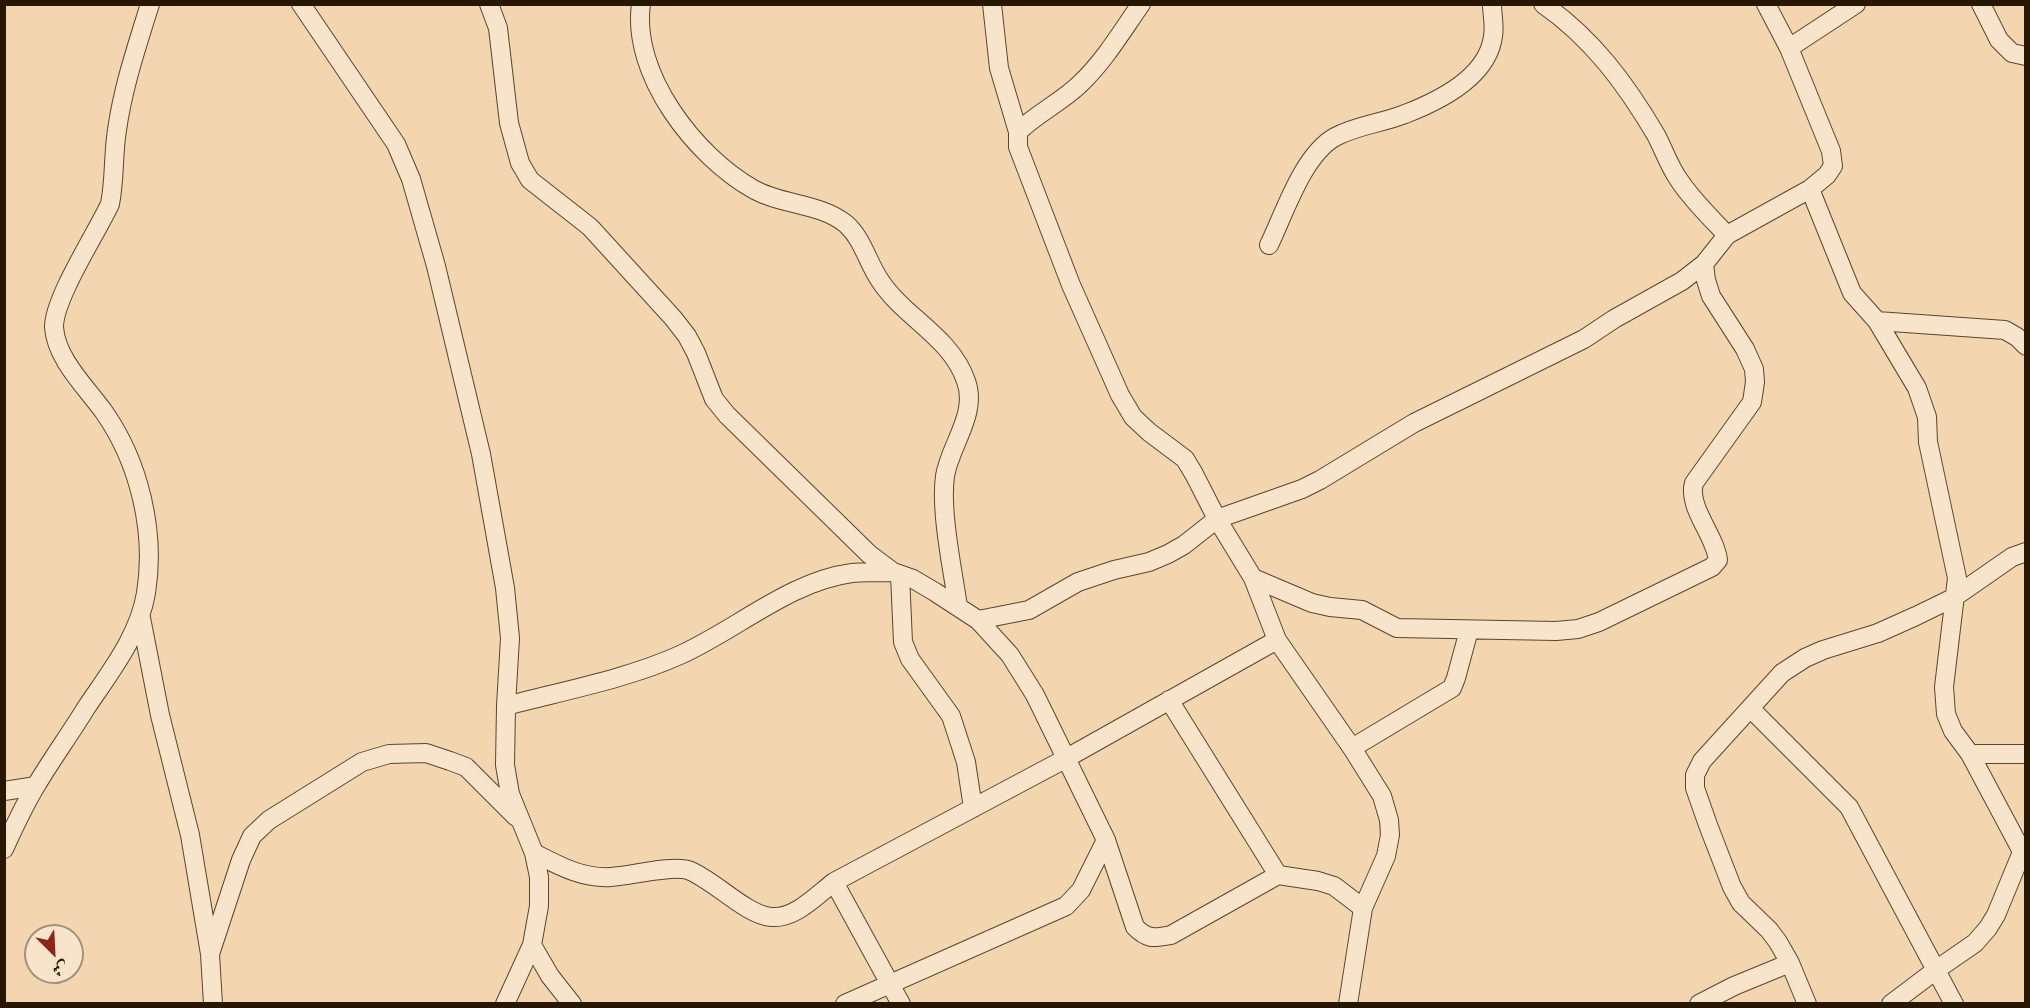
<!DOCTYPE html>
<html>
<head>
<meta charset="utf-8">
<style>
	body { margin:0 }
	#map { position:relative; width:2030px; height:1008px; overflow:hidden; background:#f3d6af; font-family:Cardo,Amiri,serif }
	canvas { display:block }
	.frame { position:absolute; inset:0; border:6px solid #261602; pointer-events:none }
	.north { position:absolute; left:24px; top:924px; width:60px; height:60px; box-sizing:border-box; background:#f7e4cb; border:2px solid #a3927b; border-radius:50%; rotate:156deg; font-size:16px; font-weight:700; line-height:24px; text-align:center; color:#261602 }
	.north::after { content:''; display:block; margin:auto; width:21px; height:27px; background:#8f2418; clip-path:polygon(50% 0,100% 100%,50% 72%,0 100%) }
</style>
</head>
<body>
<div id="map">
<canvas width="2030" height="1008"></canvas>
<div class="frame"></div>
<div class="north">ش</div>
</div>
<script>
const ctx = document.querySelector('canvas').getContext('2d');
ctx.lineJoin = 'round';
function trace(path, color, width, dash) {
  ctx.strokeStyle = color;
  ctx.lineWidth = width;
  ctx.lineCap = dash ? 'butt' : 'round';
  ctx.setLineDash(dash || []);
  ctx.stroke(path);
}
const minor = new Path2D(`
	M301,4L396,144L411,179L436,266L481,454L505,588L510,638L506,706L505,765L510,794L534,853L539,877V906L532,945L505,1004
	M489,4L498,28L509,123L520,163L530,180L590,227L673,318L687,336L696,353L714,399L727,415L869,554L893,572L913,579L935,592L978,620L1010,655L1035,695L1106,840L1135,927C1148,940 1154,938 1171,935L1278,875L1318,881L1334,886L1363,908
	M641,4C631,74 695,156 753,189C781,205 820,203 846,224C863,239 868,264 881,282C905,318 951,337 966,381C978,414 950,445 945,476C940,512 953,571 958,607
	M992,4L999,68L1018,132
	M1141,4C1122,31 1105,60 1081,83C1062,102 1037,113 1018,132V147L1071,285L1120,395L1133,417L1149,432L1185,459L1194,474L1217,519L1253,578L1277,640L1352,748L1382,796L1389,820L1390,835L1386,856L1363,908L1348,1004
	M1543,4C1592,38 1626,84 1656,135C1664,150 1669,166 1679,180C1692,200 1711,218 1727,235
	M1981,4L1999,40L2012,53L2026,56
	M1789,48L1856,4
	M1810,189L1852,293L1877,321L1917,388L1927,417L1928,442L1957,578L1944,687L1946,714L1953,731L1970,754L2026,859
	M1269,245C1285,212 1303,155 1335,137C1357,125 1383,123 1405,114C1439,101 1488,77 1493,36C1495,26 1492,15 1492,4
	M1877,321L2005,330L2017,337L2026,346
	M900,575L903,642L910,659L951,716L966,762L973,808
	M1253,578L1312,603L1330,607L1362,610L1397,628L1556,631L1578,629L1599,622L1712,567L1718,560C1715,535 1687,507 1694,483L1752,402L1755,382L1754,369L1745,349L1711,296L1706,280L1704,264
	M141,618L160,715L190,835L210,954L213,1004
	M978,620L1029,610L1078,582L1114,570L1149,562L1168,554L1184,545L1217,519L1302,489L1320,480L1414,423L1584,339L1614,319L1682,281L1704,264L1727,235L1810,189L1827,175L1833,166L1831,151L1789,48L1766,4
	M1169,700L1278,875
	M506,706C562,691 627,679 680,655C736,630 790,581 852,573C865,572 879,572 893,572
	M1750,708L1849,807L1954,1004
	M1352,748L1452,688L1456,678L1469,630
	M1970,754H2026
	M4,791L36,786
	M4,849C14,827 24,805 37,784C52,759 70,734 86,708C110,672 139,636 146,593C156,531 139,462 104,412C86,387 56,359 54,327C54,298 96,234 110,204C115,179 113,154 117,130C123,87 137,46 150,4
	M534,853C558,865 582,879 611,877C630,876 672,865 688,870C713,879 746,915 771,917C795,919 816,896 834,882L1065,759L1277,640
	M834,882L901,1004
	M532,945L550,976L572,1004
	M210,954L241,860L252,836L269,820L362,762L389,754L426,753L450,761L466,767L516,817
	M845,1004L1066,906L1081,890L1106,840
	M1699,1004L1734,986L1790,963
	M1807,1004L1790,963L1778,942L1769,930L1741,903L1732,887L1708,825L1695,788V775L1702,761L1782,673L1805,658L1823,650L1878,633L1916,616L1953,598L2012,557L2026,552
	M1891,1004L1936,970L1975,943L1988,928L1996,915L2022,852`);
trace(minor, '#59462d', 20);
trace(minor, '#f7e4cb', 18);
</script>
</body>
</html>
